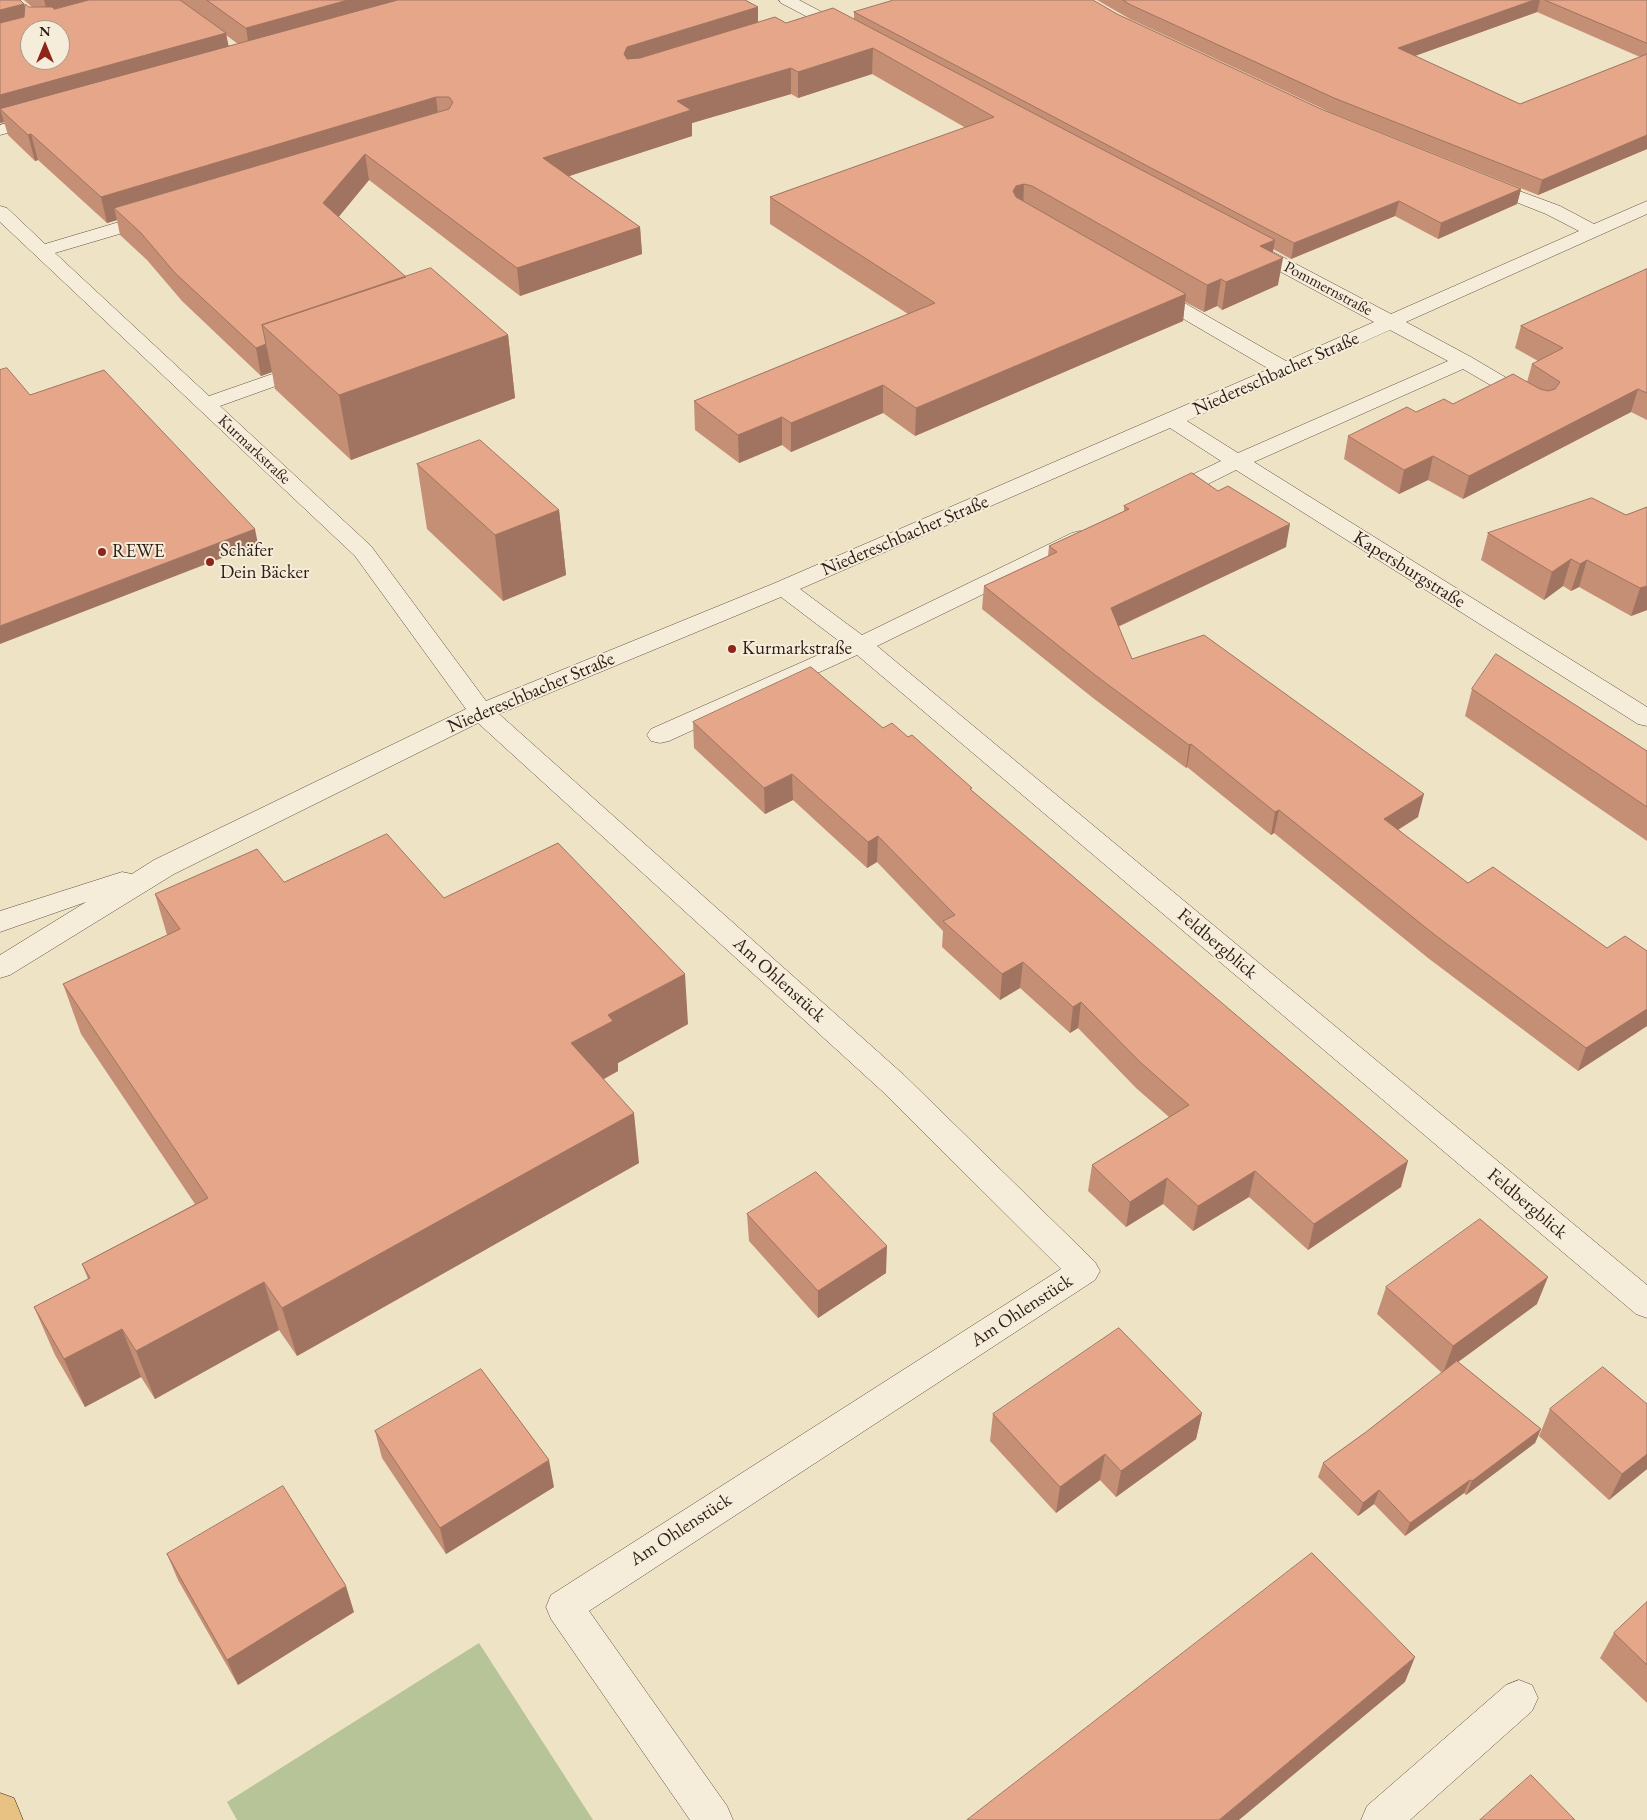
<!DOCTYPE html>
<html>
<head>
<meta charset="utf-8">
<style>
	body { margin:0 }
	#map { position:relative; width:1647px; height:1820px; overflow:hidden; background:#efe3c6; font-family:"EB Garamond",serif }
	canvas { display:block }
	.north { position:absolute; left:20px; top:20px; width:50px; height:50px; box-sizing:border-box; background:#f5edda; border:1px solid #a59a8c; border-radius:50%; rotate:0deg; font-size:14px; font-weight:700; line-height:20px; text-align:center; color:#2e1d16 }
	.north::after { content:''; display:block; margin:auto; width:18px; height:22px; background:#8f2418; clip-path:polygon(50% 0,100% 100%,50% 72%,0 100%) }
</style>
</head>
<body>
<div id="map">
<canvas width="1647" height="1820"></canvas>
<div class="north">N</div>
</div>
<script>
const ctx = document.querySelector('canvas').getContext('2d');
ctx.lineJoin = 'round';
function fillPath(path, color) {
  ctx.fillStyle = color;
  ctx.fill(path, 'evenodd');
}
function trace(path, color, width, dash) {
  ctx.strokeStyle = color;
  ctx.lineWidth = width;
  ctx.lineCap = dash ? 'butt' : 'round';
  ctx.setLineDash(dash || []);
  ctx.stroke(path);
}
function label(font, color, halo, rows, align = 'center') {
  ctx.font = font + ' "EB Garamond",serif';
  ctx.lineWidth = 4;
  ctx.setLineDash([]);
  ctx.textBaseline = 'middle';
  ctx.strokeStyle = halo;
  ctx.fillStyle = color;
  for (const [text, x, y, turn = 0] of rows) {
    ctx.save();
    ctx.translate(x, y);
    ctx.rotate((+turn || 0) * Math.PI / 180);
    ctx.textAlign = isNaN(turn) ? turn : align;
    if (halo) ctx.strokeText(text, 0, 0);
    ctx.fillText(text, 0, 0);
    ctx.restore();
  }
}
fillPath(new Path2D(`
	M479,1643L593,1820H237L227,1802Z`), '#b6c497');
const minor = new Path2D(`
	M779,0H799L854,29L856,32L854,35H842L781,3Z
	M43,113L49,114L52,118L49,122L0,135V125Z
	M1484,178L1560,206L1594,224L1647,201V214L1406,322L1471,357L1537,396L1541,400L1537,404L1530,406L1523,404L1463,369L1254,462L1647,707V726L1638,724L1236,470L1176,500L1168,502L1160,500L1157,495L1160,490L1221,461L1170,428L800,589L862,635L1072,533L1080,531L1088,533L1091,538L1088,543L877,646L1647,1285V1318L1636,1314L857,655L669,741L660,743L651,741L647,735L651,729L843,644L781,597L499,714L904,1075L1095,1262L1100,1271L1095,1280L589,1611L727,1806L733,1820H690L551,1619L546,1607L551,1595L1061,1269L882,1091L478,723L174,874L10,975L0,978V955L86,902L0,932V911L122,872L132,874L154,860L466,709L355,556L0,222V206L7,208L45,244L146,214L153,212L160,214L162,218L160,222L55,253L209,396L301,364L308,362L315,364L318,368L315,372L220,406L371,546L486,701L775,583L1269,369L1146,297L1143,293L1146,289L1153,287L1160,289L1286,361L1374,322L1242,251L1239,247L1242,243L1249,241L1256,243L1391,314L1579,231L1546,214L1478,187L1475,183L1478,179ZM1390,330L1448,361L1238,453L1187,421Z
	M1519,1680L1532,1685L1538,1698L1532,1711L1410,1820H1361L1367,1806L1506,1685Z`);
const major = new Path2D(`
	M0,1793L14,1798L23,1820H0Z`);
trace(minor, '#5e4e42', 1);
trace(major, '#2e1d16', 1);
fillPath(minor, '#f5edda');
fillPath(major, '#e8c283');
fillPath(new Path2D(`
	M0,0L24,4L25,6L29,7H32L24,0H745L758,7V22L786,23L854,19V12L1117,14L1321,109L1521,189L1517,204L1438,239L1395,216L1291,259L1273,249V253L1278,285L1222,310L1217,306L1204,312L1185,302L1183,321L915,436L883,413L791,452L782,445L739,463L695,430L694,401L908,314L770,224V197L966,128L872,74L798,98L791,94L692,123V136L569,176L640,227L642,254L520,296L369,180L338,217L406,277L508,335L515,398L351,460L275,389L272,372L261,376L182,301L147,260L120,235L117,220L107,223L38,160L35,161L8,135L4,122L0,123ZM226,35L238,44L228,46Z
	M1097,0H1647V149L1538,195L1332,113L1130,19ZM1537,12L1640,57L1520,104L1415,56Z
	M1647,269V420L1631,412L1463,499L1428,480L1399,494L1344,459L1348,436L1416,412L1453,404L1527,382L1532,364L1538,361L1515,348L1521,326Z
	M417,464L559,510L566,575L503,601L427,529Z
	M1124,506L1286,547L1118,627L1132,659L1418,817L1398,830L1468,883L1607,948L1647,951V1026L1578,1071L1428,958L1274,833L1271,835L1187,767L1186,768L1093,698L982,609L984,586L1048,556L1049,546L1124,511Z
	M1647,507V610L1631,616L1579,587L1571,591L1563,586L1544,600L1481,560L1488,533L1626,515Z
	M1472,689L1647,751V841L1465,716Z
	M693,722L883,728L972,791L1401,1187L1308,1250L1249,1197L1193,1231L1163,1204L1126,1227L1088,1191L1092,1165L1169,1117L1136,1088L1078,1028L1070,1033L1020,988L1000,1000L942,947L943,931L877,862L867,868L793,800L765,814L694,748Z
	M284,882L444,898L688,1024L618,1063V1071L604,1079L639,1163L297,1356L279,1330L155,1399L141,1377L85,1407L55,1355L34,1307L88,1279L82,1264L195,1204L81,1034L63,984L167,935L155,894Z
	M747,1214L886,1273L818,1318L749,1241Z
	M1386,1287L1537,1304L1458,1362L1541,1429L1535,1443L1466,1495L1464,1493L1405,1536L1374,1504L1358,1516L1318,1477L1323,1463L1366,1432L1442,1373L1377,1314Z
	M1550,1409L1647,1469L1609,1500L1539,1436Z
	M1202,1413L1196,1439L1116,1497L1100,1480L1056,1513L990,1441L993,1414Z
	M375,1431L554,1487L446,1554L382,1458Z
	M167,1554L354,1612L238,1685L178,1580Z
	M1647,1602V1703L1600,1658L1614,1633Z`), '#c58f76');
fillPath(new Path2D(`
	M44,0H138L50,23Z
	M348,0H441L250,53L246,28Z
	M1534,0H1540L1537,12L1395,63L1398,48Z
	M24,4L31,28L0,36V10Z
	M758,7V32L628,72L624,54L627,47Z
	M226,33L231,58L0,109L4,122L0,123V95Z
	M873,48L872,74L798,98V72Z
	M791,68V94L692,123V136L545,184L543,158L677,101Z
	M436,97L439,123L114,208L117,220L107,223L101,197Z
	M31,134L38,160L35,161L28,135Z
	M1647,135V149L1538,195L1542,180Z
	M365,154L369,180L328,230L323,203Z
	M1024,184L1023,210L1013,191L1016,186Z
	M1521,189L1517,204L1438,239L1441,223Z
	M1399,201L1395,216L1291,259L1294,243Z
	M640,227L642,254L520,296L517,268Z
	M1275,240L1271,263L1283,258L1278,285L1222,310L1226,282L1260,246Z
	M1221,279L1217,306L1204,312L1207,285Z
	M1186,294L1183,321L915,436L916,408Z
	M508,335L515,398L351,460L339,395Z
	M266,344L272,372L261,376L256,348Z
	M883,385V413L791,452V423Z
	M1638,389L1631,412L1463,499L1469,476Z
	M782,417V445L739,463L738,435Z
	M1433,456L1428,480L1399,494L1404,470Z
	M559,510L566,575L503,601L495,535Z
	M1290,524L1286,547L1108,631L1111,608Z
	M255,529L258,544L0,644V626Z
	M1571,559L1563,586L1544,600L1552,572Z
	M1587,560L1579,587L1571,591L1580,564Z
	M1647,586V610L1631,616L1640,588Z
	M1191,744L1187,767L1186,768L1189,745Z
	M792,774L793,800L765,814L764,788Z
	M1424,794L1418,817L1378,842L1384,819Z
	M1279,810L1274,833L1271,835L1275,812Z
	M878,836L877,862L867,868L868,842Z
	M1023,962L1020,988L1000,1000L1002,974Z
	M685,974L688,1024L618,1063V1071L578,1093L571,1043L608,1015Z
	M1081,1002L1078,1028L1070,1033L1073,1007Z
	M1647,1009V1026L1578,1071L1586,1048Z
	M634,1113L639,1163L297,1356L282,1308Z
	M1408,1161L1401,1187L1308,1250L1314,1224Z
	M1255,1171L1249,1197L1193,1231L1198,1206Z
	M1167,1178L1163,1204L1126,1227L1130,1202Z
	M887,1246L886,1273L818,1318V1291Z
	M1548,1277L1537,1304L1443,1373L1453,1346Z
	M264,1282L279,1330L155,1399L136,1351Z
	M122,1329L141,1377L85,1407L64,1359Z
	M1202,1413L1196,1439L1116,1497L1121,1471Z
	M1541,1429L1535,1443L1466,1495L1472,1481Z
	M1105,1454L1100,1480L1056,1513L1060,1487Z
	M1647,1454V1469L1609,1500L1622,1474Z
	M549,1460L554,1487L446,1554L440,1528Z
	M1470,1480L1464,1493L1405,1536L1410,1523Z
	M1379,1490L1374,1504L1358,1516L1363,1503Z
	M346,1586L354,1612L238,1685L227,1660Z
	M1415,1657L1405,1682L1239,1820H1219Z`), '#a07460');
const building = new Path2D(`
	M0,0H20L24,4L0,10Z
	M89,0H180L226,33L0,95V23L24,17L25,4L29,7H52L54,9ZM30,30H60V60H30Z
	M207,0H348L246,28Z
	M398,0H745L758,7L627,47L624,54L627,59L640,58L775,17L786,23L833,8L1275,240L1260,246L1283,258L1226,282L1221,279L1207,285L1032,186L1024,184L1016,186L1013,191L1016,197L1186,294L916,408L883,385L791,423L782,417L738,435L694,401L935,303L770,197L994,117L873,48L798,72L791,68L677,101L691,110L543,158L640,227L517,268L365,154L323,203L406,277L262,325L266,344L256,348L175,273L141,233L114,208L449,109L453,102L449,97H436L101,197L31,134L28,135L0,109Z
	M894,0H1093L1117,14L1321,109L1521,189L1441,223L1399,201L1294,243L854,12Z
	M1123,0H1534L1398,48L1520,104L1647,54V135L1542,180L1334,98L1131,5Z
	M1545,0H1647V43Z
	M431,268L508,335L339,395L262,325Z
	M1647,269V393L1638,389L1469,476L1433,456L1404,470L1348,436L1407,407L1416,412L1444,399L1453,404L1513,374L1540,389L1548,391L1555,389L1560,382L1532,364L1563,348L1521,326Z
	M7,368L30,395L104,370L255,529L0,626V370Z
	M480,440L559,510L495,535L417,464Z
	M1192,473L1218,491L1228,486L1290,524L1111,608L1132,659L1204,635L1424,794L1384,819L1468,883L1493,867L1607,948L1625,936L1647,951V1009L1586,1048L1435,935L1279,810L1275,812L1191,744L1189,745L1095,675L984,586L1057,552L1049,546L1129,509L1124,506Z
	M1592,498L1626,515L1647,507V586L1640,588L1587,560L1580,564L1571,559L1552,572L1488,533Z
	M1496,654L1647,751V807L1472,689Z
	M811,667L883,728L892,723L908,737L912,735L972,788L970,789L1408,1161L1314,1224L1255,1171L1198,1206L1167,1178L1130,1202L1092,1165L1189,1105L1140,1062L1081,1002L1073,1007L1023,962L1002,974L943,921L955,915L878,836L868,842L792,774L764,788L693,722Z
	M387,834L444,898L558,843L685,974L608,1015L613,1021L571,1043L634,1113L282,1308L264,1282L136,1351L122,1329L64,1359L34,1307L90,1278L82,1264L208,1198L63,984L180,929L155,894L257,849L284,882Z
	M816,1172L887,1246L818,1291L747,1214Z
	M1480,1219L1548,1277L1453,1346L1386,1287Z
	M1119,1328L1202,1413L1121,1471L1105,1454L1060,1487L993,1414Z
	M1457,1361L1541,1429L1472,1481L1470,1480L1410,1523L1379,1490L1363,1503L1323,1463L1366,1432Z
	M1603,1367L1647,1404V1454L1622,1474L1550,1409Z
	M481,1369L549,1460L440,1528L375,1431Z
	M283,1486L346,1586L227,1660L167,1554Z
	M1312,1553L1415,1657L1219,1820H967Z
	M1647,1602V1665L1614,1633Z
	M1531,1775L1575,1820H1480Z`);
fillPath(building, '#e5a689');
trace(building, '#a07460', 1);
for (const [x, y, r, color] of [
	[102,552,5,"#8f2418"],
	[210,562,5,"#8f2418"],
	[732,649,5,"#8f2418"]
]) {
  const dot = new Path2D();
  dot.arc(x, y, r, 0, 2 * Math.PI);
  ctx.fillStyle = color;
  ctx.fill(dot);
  trace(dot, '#f5edda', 2);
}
label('16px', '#2e1d16', '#f5edda', [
	["Pommernstraße",1328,289,28],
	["Kurmarkstraße",254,450,43]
]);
label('19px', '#2e1d16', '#f5edda', [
	["Niedereschbacher Straße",1276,374,-24],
	["Niedereschbacher Straße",905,536,-23],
	["Kapersburgstraße",1409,570,32],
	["Niedereschbacher Straße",531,693,-23],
	["Feldbergblick",1217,944,40],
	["Am Ohlenstück",779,980,42],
	["Feldbergblick",1527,1204,40],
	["Am Ohlenstück",1022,1311,-33],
	["Am Ohlenstück",681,1530,-33]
]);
label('19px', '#2e1d16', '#f5edda', [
	["Schäfer",220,551],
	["Dein Bäcker",220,573],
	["REWE",112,552],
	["Kurmarkstraße",742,649]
], 'left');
</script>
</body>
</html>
